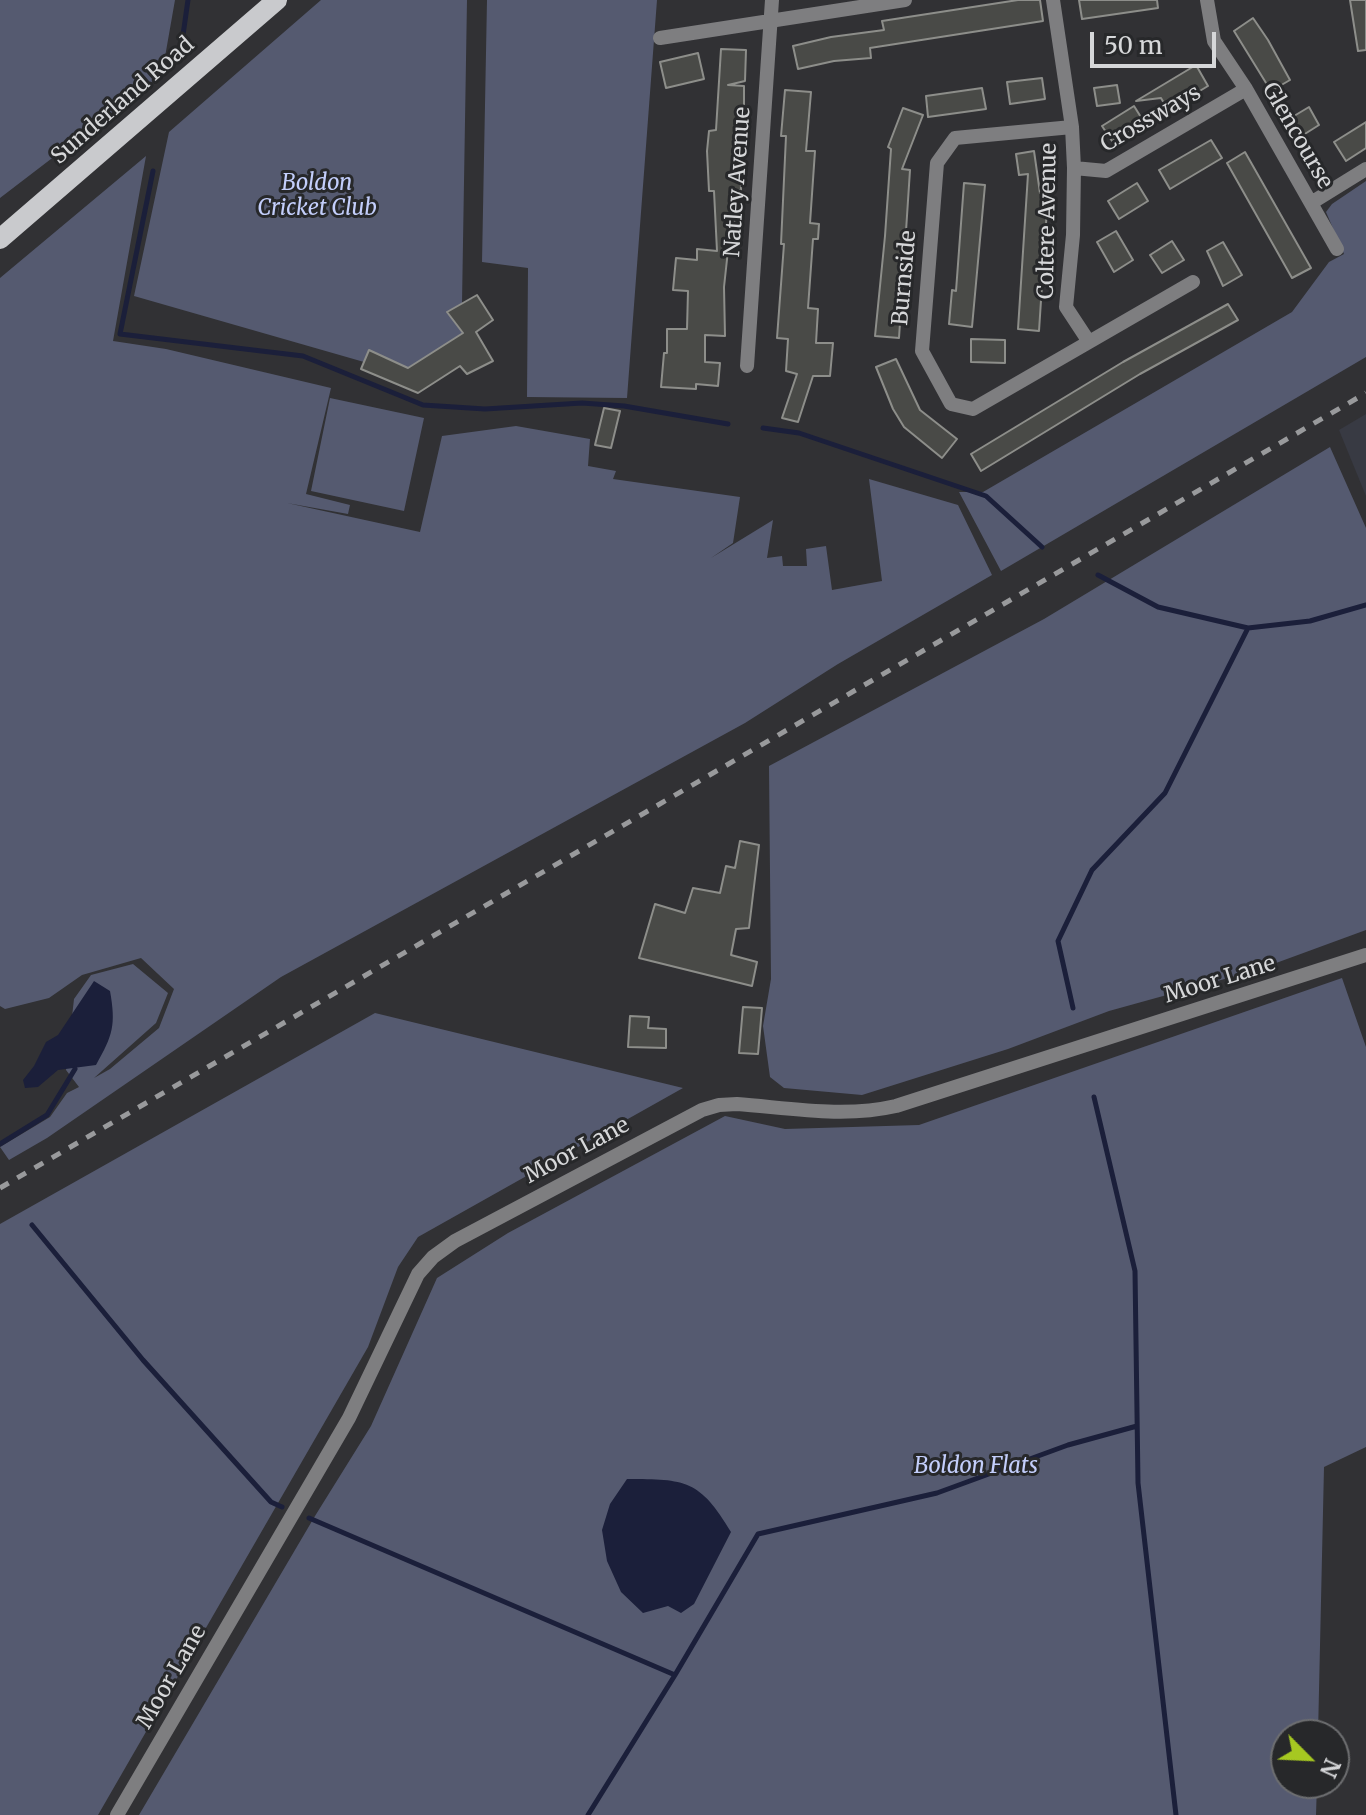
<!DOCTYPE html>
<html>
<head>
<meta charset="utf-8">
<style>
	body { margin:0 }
	#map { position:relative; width:1366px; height:1815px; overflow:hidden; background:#313134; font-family:Merriweather,serif }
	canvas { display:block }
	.north { position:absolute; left:1270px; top:1719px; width:80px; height:80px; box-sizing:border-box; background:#27282a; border:2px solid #6d6e70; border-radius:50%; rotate:114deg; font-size:22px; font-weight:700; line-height:32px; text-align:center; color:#d6d7d9 }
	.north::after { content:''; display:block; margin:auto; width:28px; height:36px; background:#a6c821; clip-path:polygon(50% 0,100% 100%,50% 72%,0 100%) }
	.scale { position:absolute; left:1090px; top:32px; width:126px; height:36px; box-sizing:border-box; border:4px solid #d6d7d9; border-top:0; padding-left:10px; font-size:24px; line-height:28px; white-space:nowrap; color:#d6d7d9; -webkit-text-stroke:6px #27282a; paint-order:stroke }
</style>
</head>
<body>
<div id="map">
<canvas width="1366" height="1815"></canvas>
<div class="north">N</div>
<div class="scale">50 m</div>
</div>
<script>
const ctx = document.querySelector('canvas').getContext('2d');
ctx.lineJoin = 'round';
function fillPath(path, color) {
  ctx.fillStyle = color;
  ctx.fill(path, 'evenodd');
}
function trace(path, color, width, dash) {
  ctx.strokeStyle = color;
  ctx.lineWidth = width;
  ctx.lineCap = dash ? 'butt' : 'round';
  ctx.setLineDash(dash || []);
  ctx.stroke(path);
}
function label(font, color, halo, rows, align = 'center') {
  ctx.font = font + ' Merriweather,serif';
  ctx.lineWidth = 6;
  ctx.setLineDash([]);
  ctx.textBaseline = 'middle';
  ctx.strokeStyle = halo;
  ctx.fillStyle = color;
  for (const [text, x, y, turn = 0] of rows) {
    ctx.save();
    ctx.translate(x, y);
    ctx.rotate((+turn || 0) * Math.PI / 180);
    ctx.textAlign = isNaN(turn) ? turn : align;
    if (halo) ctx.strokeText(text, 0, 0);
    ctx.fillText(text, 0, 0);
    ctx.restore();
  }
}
fillPath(new Path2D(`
	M1366,414V496L1339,430Z`), '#383a43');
fillPath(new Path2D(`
	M0,0H175L162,74L0,198Z
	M321,0H467L462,303L448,312L463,333L408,368L370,351L364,362L134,296L169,132Z
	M487,0H657L627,398L527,397L528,268L482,262Z
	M146,156L113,341L166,349L331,388L306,494L350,505L348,514L287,503L420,532L442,436L516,426L590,439L588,466L616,471L613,479L740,497L733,543L711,558L773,520L767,558L782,556L783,566H807L806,549L826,546L832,590L882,581L869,479L958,505L992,575L838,664L745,723L281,977L47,1138L9,1160L0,1147L50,1117L67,1093L79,1087L66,1070L74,999L91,975L133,964L168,993L156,1023L94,1078L110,1069L159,1028L174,989L141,958L82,975L49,998L5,1009L0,1006V278Z
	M1366,181V357L1001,571L959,492H983L1292,312L1329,262L1344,254L1326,212L1332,204Z
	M330,398L424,418L404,511L311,491Z
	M1330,447L1366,528V930L1257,970L1109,1011L1008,1049L862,1095L784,1088L770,1077L763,1026L771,979L769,766L1044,619Z
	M1342,978L1366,1047V1447L1324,1467L1318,1735H1286V1783H1317L1316,1815H139L315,1516L371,1426L437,1278L508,1233L725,1116L785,1129L919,1125Z
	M375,1013L683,1088L418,1237L398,1267L368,1347L98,1815H0V1224Z`), '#555a70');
fillPath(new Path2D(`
	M94,981L110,991C116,1025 113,1035 96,1065L58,1070L38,1087L25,1088L23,1080L34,1066L46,1042L58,1035Z
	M627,1479C686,1479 700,1480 731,1532L694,1604L681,1613L668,1606L643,1613L621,1592L607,1561L602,1530L610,1504Z`), '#1b1f3a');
trace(new Path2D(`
	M183,35L188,0
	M153,171L120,334L303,356L423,405L485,409L582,403L624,406L728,424
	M763,428L799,433L986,496L1042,547
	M1098,575L1158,607L1248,628L1310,621L1366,605
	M1073,1008L1058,941L1092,870L1165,793L1248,628
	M1094,1097L1135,1271L1138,1483L1176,1815
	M0,1144L47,1115L75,1069
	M32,1225L143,1360L271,1502L282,1507
	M309,1518L675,1675L758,1534L937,1493L1068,1445L1137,1426
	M588,1815L675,1675`), '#1b1f3a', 5);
const building = new Path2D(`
	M1018,0H1040L1043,21L870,48L871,58L834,61L798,69L793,46L831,37L884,30L882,21Z
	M1079,0H1157L1158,8L1082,19Z
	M1350,0H1366V50L1358,51Z
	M1253,18L1268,40L1290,80L1271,91L1234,31Z
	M721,49L746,50L745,81L728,85L744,86V109L740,150L741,190H733L735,241H729L724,287L725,336L705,335V362L720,363L718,386L696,384V389L661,387L664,353H667V329H687L688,291L673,290L676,258L697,260V249L717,251L714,191H709L707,151L709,131L716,130Z
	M698,53L704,79L666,88L660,62Z
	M1196,65L1208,86L1168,110L1161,98L1136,101Z
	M1042,78L1045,99L1010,104L1007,82Z
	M1117,85L1120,103L1097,106L1094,88Z
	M982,88L986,109L928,117L926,96Z
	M785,90L811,92L806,151H815L810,223L819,224L818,239H813L808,308L818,309L816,343H833L830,376H813L798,422L782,418L797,374L786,371L788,339L777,338L784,244H781L786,136H781Z
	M1134,106L1144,122L1112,141L1102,126Z
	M1309,107L1319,125L1300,137L1289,119Z
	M903,108L923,115L902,169L910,170L899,338L875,336L885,236L891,149L888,147Z
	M1366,122V148L1346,161L1334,142Z
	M1211,140L1222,158L1170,189L1159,170Z
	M1034,151L1040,193H1048L1039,331L1018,329L1028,174L1019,175L1016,154Z
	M1245,152L1311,268L1292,278L1227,163Z
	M964,183L985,185L972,327L949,324L952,290L956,291Z
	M1137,183L1148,201L1119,219L1108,201Z
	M1116,231L1133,260L1114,272L1097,242Z
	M1172,241L1184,260L1162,273L1150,255Z
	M1223,242L1242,275L1223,286L1207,251Z
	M477,295L493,320L476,332L493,361L467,374L460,366L418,393L361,369L369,350L408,368L463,333L447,312Z
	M1228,304L1238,320L1140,374L981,471L971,454L1123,362Z
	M971,339L1005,340V363L971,362Z
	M896,359L920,410L957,439L942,458L904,427L893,409L876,367Z
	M604,408L620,411L611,448L595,445Z
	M740,841L759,845L749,928L736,929L731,955L757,962L752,986L639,958L655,904L685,913L693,888L720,893L726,866L735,868Z
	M743,1007L762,1008L758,1054L739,1053Z
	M630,1016L649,1017L648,1028L666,1029V1048L628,1047Z`);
fillPath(building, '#494a47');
trace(building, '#8d8e8a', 2);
trace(new Path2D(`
	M1053,0L1072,127L1074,168L1073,235L1066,307L1089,342
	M1207,0L1214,41L1246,89L1337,249
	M660,38L905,0
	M1072,127L955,138L937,163L922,351L951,404L973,409L1193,282
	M1074,168L1106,171L1246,89
	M1311,203L1366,169
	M747,366L772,0
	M117,1815L349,1418L418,1274L433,1257L455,1241L702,1110L719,1105L737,1104C790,1108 844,1118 896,1106L1366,955`), '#7e7e80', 14);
trace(new Path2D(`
	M0,239L277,0`), '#c9cacd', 20);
trace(new Path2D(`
	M0,1188L1366,393`), '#999a9c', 5, [10, 10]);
label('22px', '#d6d7d9', '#27282a', [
	["Sunderland Road",123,101,-41],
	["Crossways",1151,119,-30],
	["Glencourse",1297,136,60],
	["Natley Avenue",738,182,-86],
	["Coltere Avenue",1048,221,-89],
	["Burnside",905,278,-85],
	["Moor Lane",1220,980,-17],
	["Moor Lane",577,1151,-28],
	["Moor Lane",172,1677,-60]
]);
label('italic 22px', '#c3cefb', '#27282a', [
	["Boldon",317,184],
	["Cricket Club",317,209],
	["Boldon Flats",976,1467]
]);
</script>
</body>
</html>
